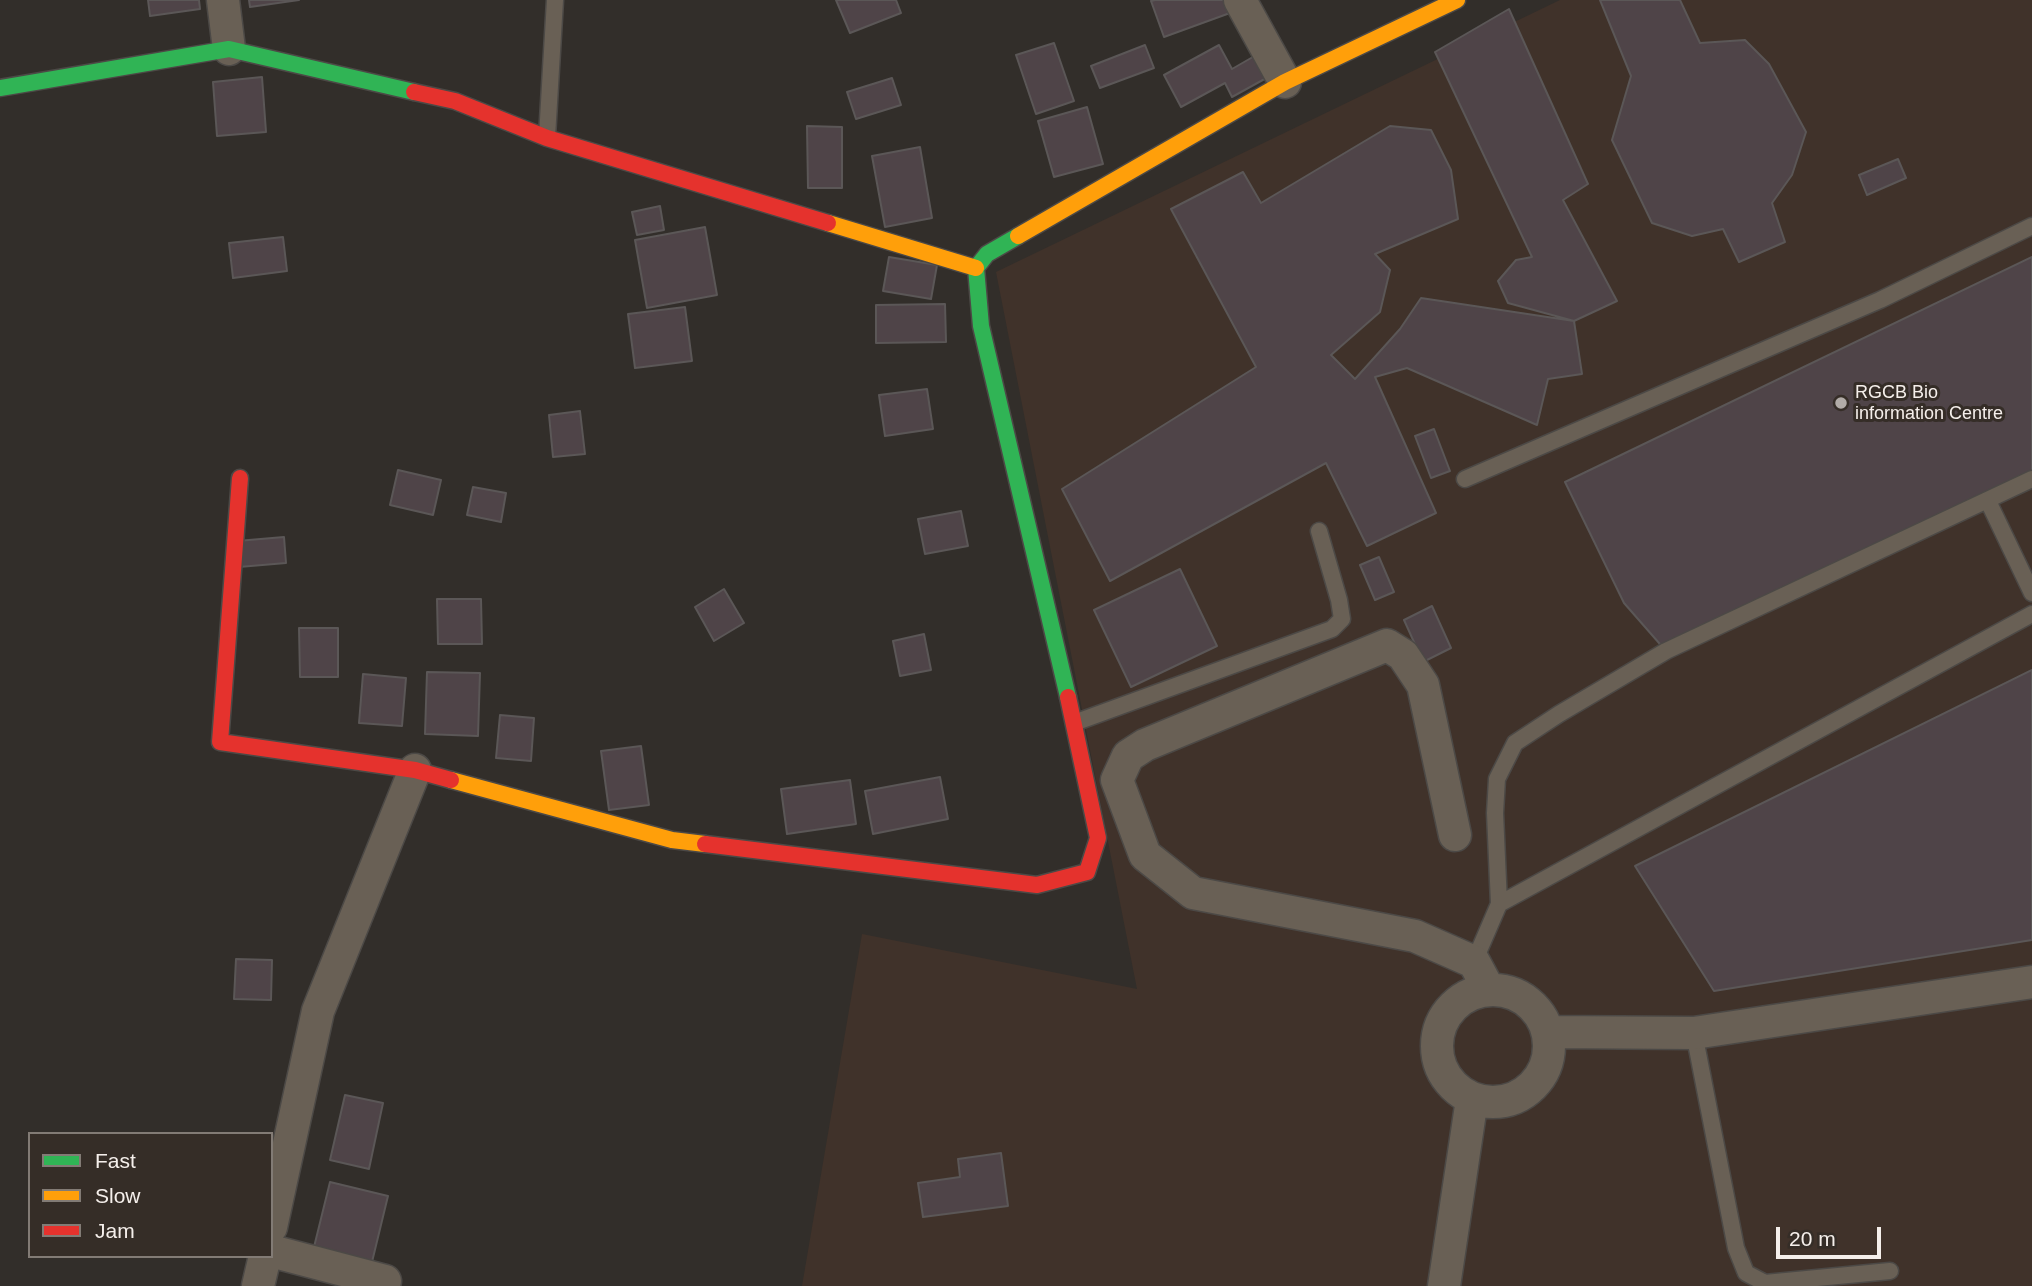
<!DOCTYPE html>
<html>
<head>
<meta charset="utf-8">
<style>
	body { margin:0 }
	#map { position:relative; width:2032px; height:1286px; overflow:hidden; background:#322e2a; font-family:Arial,sans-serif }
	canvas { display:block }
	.legend { position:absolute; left:28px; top:1132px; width:245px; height:126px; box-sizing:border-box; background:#352d27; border:2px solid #827b75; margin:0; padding:9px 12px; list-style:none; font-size:21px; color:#f5efeb }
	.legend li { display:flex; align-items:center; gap:14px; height:35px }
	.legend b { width:35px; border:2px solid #827b75 }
	.scale { position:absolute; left:1776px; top:1227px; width:105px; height:32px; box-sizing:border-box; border:4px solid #f5efeb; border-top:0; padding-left:9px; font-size:21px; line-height:24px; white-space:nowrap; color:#f5efeb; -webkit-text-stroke:5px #352d27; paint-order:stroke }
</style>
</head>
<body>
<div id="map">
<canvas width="2032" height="1286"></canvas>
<ul class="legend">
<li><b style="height:9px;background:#30b455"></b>Fast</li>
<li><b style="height:9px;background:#ff9f0a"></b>Slow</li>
<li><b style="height:9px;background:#e5322d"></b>Jam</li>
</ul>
<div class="scale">20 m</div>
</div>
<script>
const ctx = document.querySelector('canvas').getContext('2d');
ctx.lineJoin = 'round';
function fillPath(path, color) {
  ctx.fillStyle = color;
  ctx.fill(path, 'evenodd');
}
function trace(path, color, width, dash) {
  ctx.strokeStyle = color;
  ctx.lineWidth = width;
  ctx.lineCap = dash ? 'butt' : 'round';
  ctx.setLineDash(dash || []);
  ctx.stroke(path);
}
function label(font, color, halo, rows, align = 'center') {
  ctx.font = font + ' Arial,sans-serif';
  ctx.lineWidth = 6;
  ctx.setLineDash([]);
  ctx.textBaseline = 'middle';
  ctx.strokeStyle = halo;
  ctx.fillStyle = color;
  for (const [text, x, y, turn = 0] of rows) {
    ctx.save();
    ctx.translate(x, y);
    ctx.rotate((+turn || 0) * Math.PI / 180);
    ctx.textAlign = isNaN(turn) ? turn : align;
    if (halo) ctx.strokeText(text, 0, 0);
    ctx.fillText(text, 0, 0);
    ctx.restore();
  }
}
fillPath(new Path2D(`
	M1560,0H2032V1286H802L862,934L1137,989L996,272Z`), '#40322a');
const building = new Path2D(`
	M148,0H199L200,9L150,16Z
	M249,0H299L250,7Z
	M836,0H896L901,13L850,33Z
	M1155,0H1225L1230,13L1164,37L1151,1Z
	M1600,0H1680L1700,43L1745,40L1769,64L1806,132L1792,175L1772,203L1785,242L1739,262L1723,229L1692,236L1652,223L1612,140L1631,76Z
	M1509,9L1588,184L1563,200L1617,301L1574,321L1508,303L1498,281L1516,260L1532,257L1435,52Z
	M1054,43L1074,101L1036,114L1016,55Z
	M1145,45L1154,68L1100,88L1091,66Z
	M1219,45L1232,69L1258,54L1270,76L1232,97L1225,83L1181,107L1164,75Z
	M262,77L266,132L217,136L213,82Z
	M892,78L901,105L856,119L847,92Z
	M1087,107L1103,164L1054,177L1038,121Z
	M807,126L842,127V188H808Z
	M1390,126L1431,130L1451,170L1458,219L1375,254L1390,270L1380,312L1331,355L1355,379L1400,329L1421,298L1574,321L1582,374L1548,379L1537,425L1407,368L1375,377L1436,513L1367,546L1326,463L1110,581L1062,489L1256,367L1171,209L1243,172L1261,203Z
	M920,147L932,218L885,227L872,156Z
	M1898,159L1906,178L1867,195L1859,175Z
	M660,206L664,230L637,235L632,212Z
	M705,227L717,295L647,308L635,240Z
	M283,237L287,271L233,278L229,243Z
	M889,257L937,265L931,299L883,291Z
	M2032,257V478L1666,651L1624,603L1565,482Z
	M945,304L946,342L876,343V305Z
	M685,307L692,361L635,368L628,314Z
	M927,389L933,429L885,436L879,395Z
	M580,411L585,454L553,457L549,415Z
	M1434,429L1450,471L1431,478L1415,436Z
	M398,470L441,480L433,515L390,505Z
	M473,487L506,493L501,522L467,515Z
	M961,511L968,546L925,554L918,519Z
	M284,537L286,563L239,567L237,541Z
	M1379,557L1394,592L1375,600L1360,565Z
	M1180,569L1217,646L1131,687L1094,610Z
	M724,589L744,623L714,641L695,607Z
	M437,599H481L482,644H438Z
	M1432,606L1451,648L1423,662L1404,620Z
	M299,628H338V677H300Z
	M924,634L931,670L900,676L893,641Z
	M2032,670V940L1714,991L1635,866Z
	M427,672L480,673L478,736L425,734Z
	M363,674L406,678L402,726L359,723Z
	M500,715L534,718L531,761L496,758Z
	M641,746L649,805L609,810L601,751Z
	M940,777L948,819L873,834L865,791Z
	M850,780L856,824L787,834L781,789Z
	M236,959L272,960L271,1000L234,999Z
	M345,1095L383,1103L369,1169L330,1160Z
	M1001,1153L1008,1206L923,1217L918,1183L960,1177L958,1159Z
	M330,1182L388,1196L372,1262L314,1247Z`);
fillPath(building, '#4f4448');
trace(building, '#5b5757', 2);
const lane = new Path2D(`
	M547,137L555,0
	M1465,479L1880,300L2032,226
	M1988,501L2032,593
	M1074,723L1332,629L1342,619L1339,600L1319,531
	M1499,904L1495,813L1497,779L1515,743L1559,714L1666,651L2032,479
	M1474,962L1499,904L2032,614
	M1694,1033L1736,1248L1746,1273L1765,1283L1890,1271`);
const street = new Path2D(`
	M223,0L229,49
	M1240,0L1285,82
	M1455,835L1423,685L1403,655L1387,645L1145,745L1128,756L1117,780L1145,855L1193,893L1415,936L1474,962L1489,990
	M1437 1046a56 56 0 1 1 112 0a56 56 0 1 1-112 0Z
	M1548,1032L1694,1033L2032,982
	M271,1227L318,1011L415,770
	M271,1251L385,1281
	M258,1286L265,1256
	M1444,1286L1472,1099`);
const fast = new Path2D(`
	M0,88L229,49L414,92
	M1018,236L987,254L976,268L981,326L1068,697`);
const slow = new Path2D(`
	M828,223L976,268
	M1018,236L1285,82L1457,0
	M451,780L672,840L705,844`);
const jam = new Path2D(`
	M414,92L455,101L547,138L828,223
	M240,478L220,742L415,770L451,780
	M705,844L1037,885L1087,872L1098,838L1068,697`);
trace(lane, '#4c4946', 19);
trace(street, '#4c4946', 35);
trace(fast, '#4c4946', 19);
trace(slow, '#4c4946', 19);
trace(jam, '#4c4946', 19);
trace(lane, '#696055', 16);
trace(street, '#696055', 32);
trace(fast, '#30b455', 16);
trace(slow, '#ff9f0a', 16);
trace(jam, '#e5322d', 16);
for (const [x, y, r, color] of [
	[1841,403,7,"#b1aba7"]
]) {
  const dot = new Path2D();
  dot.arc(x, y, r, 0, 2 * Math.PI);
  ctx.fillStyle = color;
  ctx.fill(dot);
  trace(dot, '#352d27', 2.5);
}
label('18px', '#f5efeb', '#352d27', [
	["RGCB Bio",1855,393],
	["information Centre",1855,414]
], 'left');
</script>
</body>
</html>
